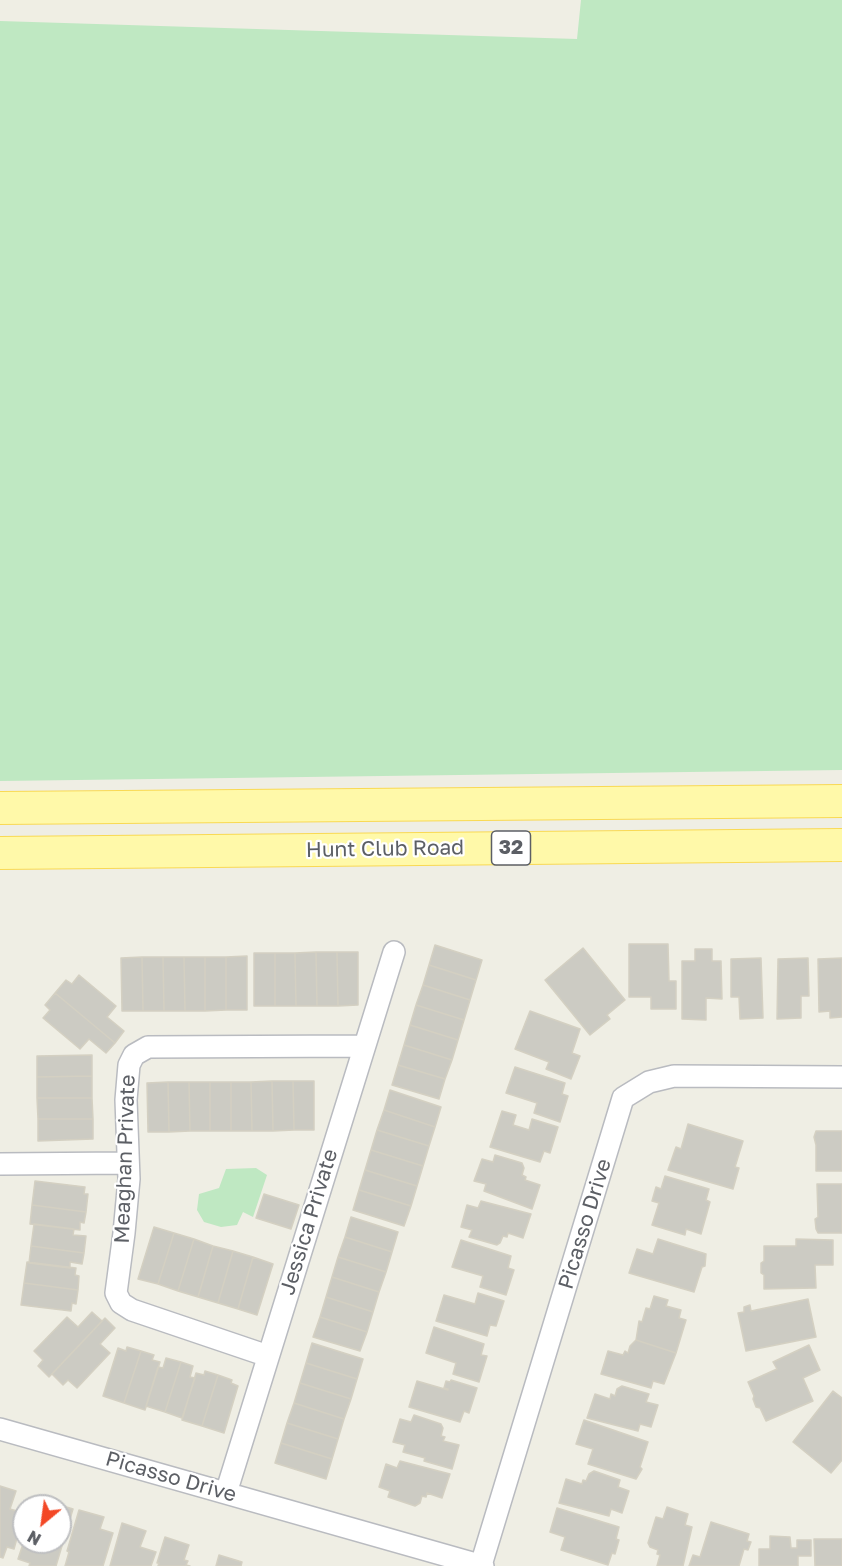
<!DOCTYPE html>
<html>
<head>
<meta charset="utf-8">
<style>
	body { margin:0 }
	#map { position:relative; width:842px; height:1566px; overflow:hidden; background:#efeee4; font-family:"Golos Text",sans-serif }
	canvas { display:block }
	.north { position:absolute; left:12px; top:1494px; width:60px; height:60px; box-sizing:border-box; background:#fff; border:2px solid #bebfc1; border-radius:50%; rotate:209deg; font-size:16px; font-weight:700; line-height:24px; text-align:center; color:#5c5f65 }
	.north::after { content:''; display:block; margin:auto; width:21px; height:27px; background:#f34826; clip-path:polygon(50% 0,100% 100%,50% 72%,0 100%) }
</style>
</head>
<body>
<div id="map">
<canvas width="842" height="1566"></canvas>
<div class="north">N</div>
</div>
<script>
const ctx = document.querySelector('canvas').getContext('2d');
ctx.lineJoin = 'round';
function fillPath(path, color) {
  ctx.fillStyle = color;
  ctx.fill(path, 'evenodd');
}
function trace(path, color, width, dash) {
  ctx.strokeStyle = color;
  ctx.lineWidth = width;
  ctx.lineCap = dash ? 'butt' : 'round';
  ctx.setLineDash(dash || []);
  ctx.stroke(path);
}
function label(font, color, halo, rows, align = 'center') {
  ctx.font = font + ' "Golos Text",sans-serif';
  ctx.lineWidth = 4.5;
  ctx.setLineDash([]);
  ctx.textBaseline = 'middle';
  ctx.strokeStyle = halo;
  ctx.fillStyle = color;
  for (const [text, x, y, turn = 0] of rows) {
    ctx.save();
    ctx.translate(x, y);
    ctx.rotate((+turn || 0) * Math.PI / 180);
    ctx.textAlign = isNaN(turn) ? turn : align;
    if (halo) ctx.strokeText(text, 0, 0);
    ctx.fillText(text, 0, 0);
    ctx.restore();
  }
}
fillPath(new Path2D(`
	M581,0H842V770L0,781V21L577,39Z
	M256,1168L267,1175L253,1217L243,1212L237,1225L221,1227L204,1222L197,1210L199,1194L219,1188L226,1169Z`), '#bfe8c2');
const building = new Path2D(`
	M629,944H668L669,981H676V1009H651V997H629Z
	M435,945L482,960L476,980L429,965Z
	M583,948L625,1000L607,1015L610,1019L590,1035L545,980Z
	M695,949H712V961H721L722,999L706,998V1020L682,1019V961H695Z
	M316,952H337L338,1006H317Z
	M316,952L317,1006H296L295,953Z
	M337,952H358V1005L338,1006Z
	M254,953H275V1006H254Z
	M275,953H295L296,1006H275Z
	M247,956V1010H226V957Z
	M142,957H163L164,1011H143Z
	M142,957L143,1011H122L121,958Z
	M163,957H184L185,1011H164Z
	M184,957H205V1011H185Z
	M205,957H226V1010L205,1011Z
	M761,958L763,1018L740,1019L739,997H731V959Z
	M808,958L809,996H801V1018L777,1019L778,959Z
	M842,958V1017L830,1018V1011L819,1012L818,959Z
	M429,965L476,980L470,1000L423,985Z
	M79,975L116,1006L107,1017L124,1031L115,1043L55,993L66,980L72,984Z
	M423,985L470,1000L464,1020L416,1005Z
	M55,993L115,1043L106,1053L89,1039L80,1049L43,1018L50,1010L45,1005Z
	M416,1005L464,1020L458,1040L410,1025Z
	M530,1011L580,1029L572,1053L580,1056L571,1079L546,1069L549,1062L515,1049Z
	M410,1025L458,1040L452,1060L404,1045Z
	M404,1045L452,1060L445,1079L398,1065Z
	M92,1055V1076L37,1077V1056Z
	M398,1065L445,1079L439,1099L392,1085Z
	M515,1067L565,1083L562,1094L568,1096L560,1122L534,1113L537,1103L506,1093Z
	M92,1076V1098H37V1077Z
	M272,1081L273,1131H252L251,1082Z
	M272,1081H293L294,1130L273,1131Z
	M293,1081H314V1130H294Z
	M168,1082L169,1132H148L147,1083Z
	M168,1082H189L190,1131L169,1132Z
	M189,1082H210V1131H190Z
	M210,1082H231V1131H210Z
	M231,1082H251L252,1131H231Z
	M390,1090L441,1107L435,1127L384,1110Z
	M37,1098H92L93,1119H38Z
	M384,1110L435,1127L429,1146L377,1130Z
	M502,1111L516,1115L513,1125L529,1130L532,1119L558,1127L550,1153L544,1151L540,1162L490,1147Z
	M38,1119H93V1139L38,1141Z
	M688,1124L743,1141L735,1167L739,1168L733,1189L668,1170L676,1147L681,1149Z
	M377,1130L429,1146L423,1166L371,1150Z
	M816,1131H842V1171H816V1145L814,1137Z
	M371,1150L423,1166L417,1186L365,1170Z
	M495,1155L522,1163L524,1168L522,1175L526,1177L525,1180L540,1185L532,1209L484,1191L486,1184L474,1181L482,1159L493,1162Z
	M365,1170L417,1186L411,1206L359,1190Z
	M665,1176L709,1189L706,1200L710,1202L701,1234L686,1229L685,1235L652,1225L659,1203L652,1201L656,1187L661,1189Z
	M35,1181L85,1187L84,1194H88L86,1212L32,1205Z
	M817,1184H842V1233H818L816,1229L815,1219L818,1217Z
	M359,1190L411,1206L404,1226L353,1210Z
	M264,1194L299,1205L291,1229L256,1218Z
	M481,1201L531,1214L523,1238L508,1233L507,1237L503,1236L500,1243L497,1245L469,1237L472,1230L461,1227L467,1205L478,1208Z
	M32,1205L86,1212L84,1223L80,1222V1230L30,1224Z
	M351,1217L398,1232L392,1252L345,1237Z
	M34,1224L74,1229L73,1235L86,1236L84,1253L31,1246Z
	M154,1227L174,1233L158,1284L138,1279Z
	M174,1233L194,1239L178,1291L158,1284Z
	M345,1237L392,1252L386,1272L338,1257Z
	M194,1239L213,1246L198,1297L178,1291Z
	M658,1239L706,1254L705,1266L702,1267L694,1292L629,1273L637,1249L653,1254Z
	M796,1239L833,1240V1265H815L816,1288L764,1289V1275L761,1273V1263L764,1261V1246H796Z
	M461,1240L511,1256L508,1268L514,1270L506,1295L480,1287L483,1276L452,1267Z
	M31,1246L84,1253L82,1264L70,1262V1268L29,1263Z
	M213,1246L233,1251L218,1303L198,1297Z
	M233,1251L253,1257L238,1309L218,1303Z
	M253,1257L273,1264L257,1315L238,1309Z
	M338,1257L386,1272L379,1292L332,1277Z
	M27,1262L76,1268L75,1275L79,1276L78,1290L24,1283Z
	M332,1277L379,1292L373,1312L326,1297Z
	M24,1283L78,1290L76,1304L72,1303L71,1311L21,1305Z
	M478,1293L504,1301L496,1326L490,1325L487,1336L436,1321L444,1295L475,1304Z
	M654,1296L668,1300L666,1306L681,1310L679,1318L686,1320L676,1353L636,1340L639,1321L642,1322L646,1308L650,1309Z
	M326,1297L373,1312L367,1332L320,1317Z
	M808,1299L816,1337L746,1351L738,1313L744,1312V1307L750,1305L751,1311Z
	M92,1312L102,1321L49,1377L38,1366L43,1360L34,1351L67,1317L78,1327Z
	M320,1317L367,1332L360,1351L313,1337Z
	M105,1318L115,1328L100,1344L110,1353L77,1388L68,1380L63,1385L52,1374Z
	M434,1327L484,1344L481,1355L487,1356L479,1382L453,1374L456,1363L426,1353Z
	M636,1340L676,1353L664,1384L653,1381L651,1388L601,1374L608,1351L623,1355L625,1351L628,1353L630,1346Z
	M312,1343L363,1359L357,1379L306,1363Z
	M809,1345L820,1370L803,1378L813,1401L766,1421L760,1408L756,1407L753,1399L754,1396L748,1382L777,1369L773,1362Z
	M127,1347L141,1351L124,1403L103,1396L118,1348L126,1351Z
	M141,1351L154,1355L152,1360L160,1362L145,1410L124,1403Z
	M166,1358L181,1362L165,1412L146,1406L158,1367L163,1368Z
	M181,1362L193,1366L190,1377L195,1378L182,1418L165,1412Z
	M306,1363L357,1379L351,1399L300,1383Z
	M205,1371L218,1375L202,1426L182,1420L196,1373L204,1375Z
	M218,1375L232,1380L231,1383L238,1386L224,1433L202,1426Z
	M451,1380L477,1388L469,1413L464,1411L460,1422L409,1407L417,1381L448,1390V1389L444,1388L446,1381L450,1382Z
	M300,1383L351,1399L344,1419L294,1403Z
	M622,1386L649,1394L646,1402L658,1405L651,1427L640,1424L638,1431L587,1418L595,1394L610,1399L611,1394L615,1396L617,1389Z
	M833,1391L842,1398V1460L831,1473L793,1442Z
	M294,1403L344,1419L338,1439L287,1423Z
	M414,1415L441,1424L443,1428L441,1436L445,1437L443,1441L459,1445L452,1469L424,1461L425,1458L403,1452L405,1445L393,1442L400,1419L411,1422Z
	M584,1420L648,1442L640,1467L642,1469L636,1479L588,1464L593,1449L576,1444Z
	M287,1423L338,1439L332,1459L281,1443Z
	M281,1443L332,1459L326,1479L275,1463Z
	M400,1461L450,1474L442,1498L427,1493L426,1497L422,1496L420,1503L415,1506L388,1497L390,1491L379,1487L386,1464L397,1468Z
	M594,1471L620,1480L618,1487L629,1491L622,1513L611,1509L609,1516L559,1503L566,1479L582,1484L583,1480L586,1481L589,1474Z
	M0,1486L16,1491L10,1509L24,1513L14,1549L7,1547L3,1558L0,1557Z
	M50,1502L73,1509L56,1566H29L30,1563L18,1559L24,1541L60,1542V1506H49Z
	M667,1507L688,1514L685,1525L692,1527L683,1566H657L660,1555L657,1554L658,1550L650,1547L648,1543L656,1517L663,1519Z
	M557,1508L619,1527L616,1539L619,1540L615,1554L612,1553L608,1565L561,1550L565,1537L550,1532Z
	M79,1510L104,1517L100,1529L113,1533L103,1566H65L69,1552L67,1551Z
	M711,1522L749,1534L747,1541L751,1542L748,1550L744,1549L739,1566H689L693,1555L700,1557Z
	M122,1523L146,1531L140,1547L156,1552L151,1566H110Z
	M770,1536L790,1537L791,1548H797V1540H811V1556H798V1566H759V1549H770Z
	M165,1537L189,1545L184,1560L188,1561L186,1565L190,1566H158L159,1563H157Z
	M814,1539H842V1566H815Z
	M219,1555L242,1562L241,1566H216Z`);
fillPath(building, '#cccbc3');
trace(building, '#d4d0c2', 1.5);
const minor = new Path2D(`
	M0,1164L128,1163
	M268,1356L132,1310L121,1303L116,1293L124,1233L129,1179L126,1100L129,1065L134,1055L148,1047L364,1046
	M0,1429L483,1566
	M226,1493L394,952
	M481,1565L623,1098L649,1082L674,1076L842,1077`);
const primary = new Path2D(`
	M0,808L842,801
	M0,853L842,845`);
trace(minor, '#b9bbc0', 24);
trace(primary, '#f9d953', 34);
trace(minor, '#fff', 21);
trace(primary, '#fff9a9', 32);
for (const [x, y, w] of [
	[511,848,39]
]) {
  const box = new Path2D();
  box.roundRect(x - w / 2, y - 17, w, 34, 4.5);
  ctx.fillStyle = '#fff';
  ctx.fill(box);
  trace(box, '#5c5f65', 1.5);
}
label('bold 20px', '#5c5f65', null, [
	["32",511,848]
]);
label('21px', '#5c5f65', '#fff', [
	["Hunt Club Road",385,849,-1],
	["Meaghan Private",125,1159,-88],
	["Jessica Private",309,1222,-73],
	["Picasso Drive",585,1224,-73],
	["Picasso Drive",171,1477,16]
]);
</script>
</body>
</html>
